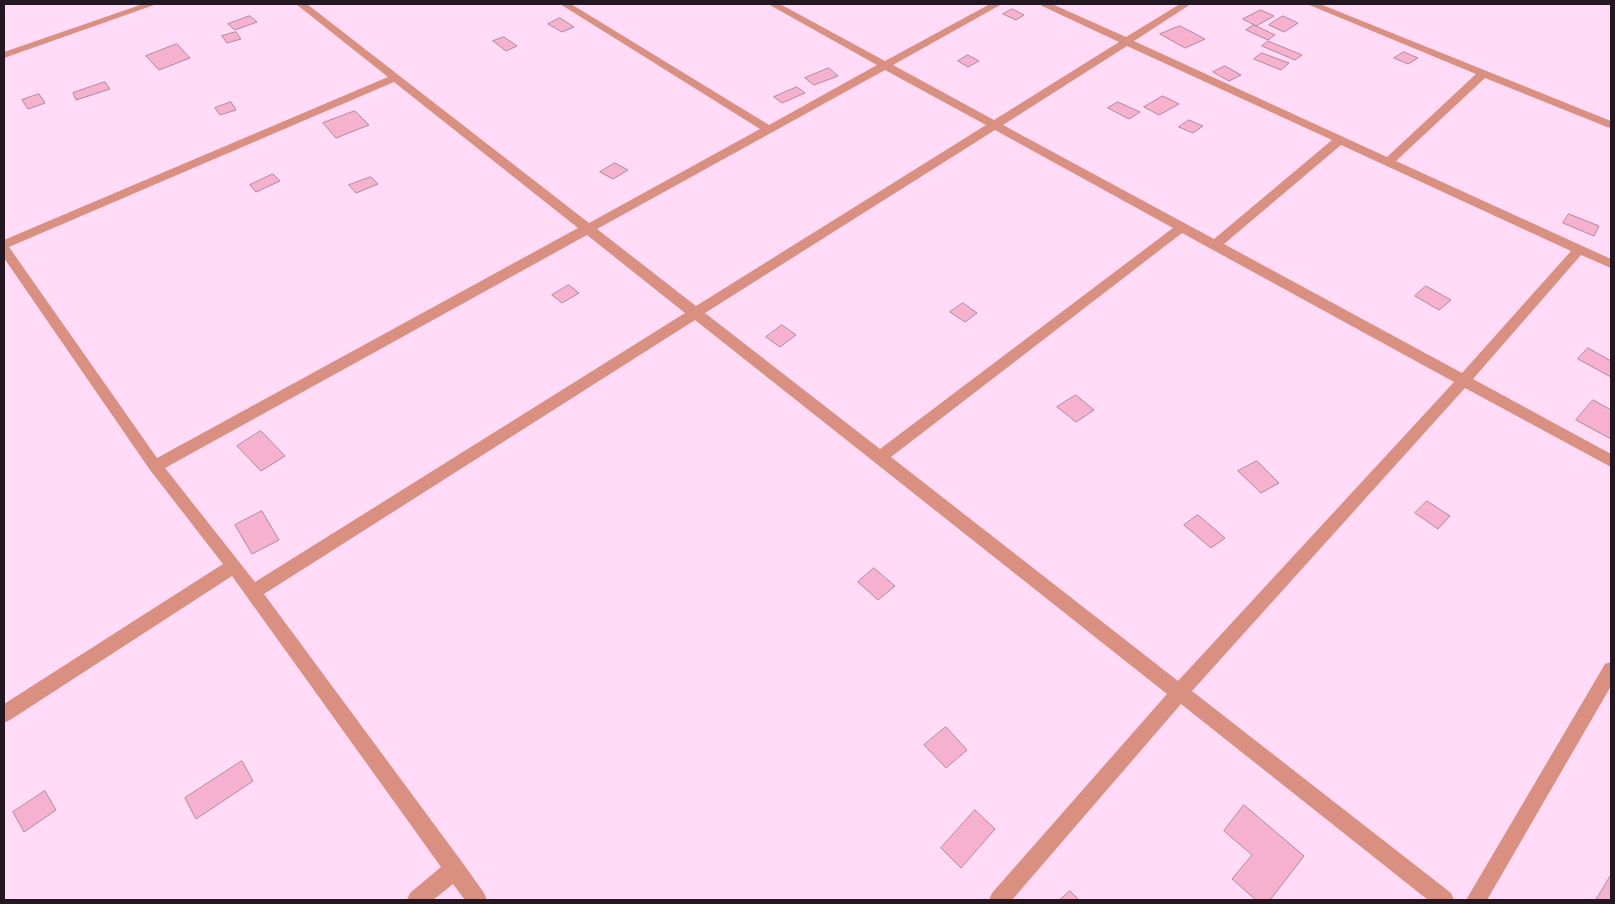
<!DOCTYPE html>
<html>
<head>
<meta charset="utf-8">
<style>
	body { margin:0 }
	#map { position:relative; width:1615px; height:904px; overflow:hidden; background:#ffdbf8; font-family:"Playfair Display",serif }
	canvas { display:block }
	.frame { position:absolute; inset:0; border:5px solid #231721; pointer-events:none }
</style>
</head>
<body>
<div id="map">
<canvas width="1615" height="904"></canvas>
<div class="frame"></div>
</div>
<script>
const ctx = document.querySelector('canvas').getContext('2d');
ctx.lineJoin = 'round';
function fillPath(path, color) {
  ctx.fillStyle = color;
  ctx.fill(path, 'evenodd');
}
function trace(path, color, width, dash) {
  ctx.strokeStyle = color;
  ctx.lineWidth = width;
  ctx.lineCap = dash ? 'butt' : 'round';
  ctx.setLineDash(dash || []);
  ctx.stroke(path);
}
const building = new Path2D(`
	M1012,9L1024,15L1016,20L1003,14Z
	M1261,10L1274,16L1256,26L1243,19Z
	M250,16L257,22L235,30L228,24Z
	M1283,16L1298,23L1284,32L1269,25Z
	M560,18L574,27L562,32L548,24Z
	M1254,25L1275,35L1268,40L1246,30Z
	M1180,26L1205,39L1185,48L1160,34Z
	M236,32L241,39L227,43L222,36Z
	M504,37L517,46L506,51L493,41Z
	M1268,41L1302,55L1295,60L1262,46Z
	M177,44L190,58L159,70L146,56Z
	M1404,52L1418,58L1408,64L1394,58Z
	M1262,53L1289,63L1281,70L1254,59Z
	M968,55L979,61L968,67L958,61Z
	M1225,66L1241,75L1229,81L1213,72Z
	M829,68L838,76L814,85L805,78Z
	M105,82L110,89L76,100L73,93Z
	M797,87L805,93L782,103L774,97Z
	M39,94L45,103L28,109L22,100Z
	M1163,96L1179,104L1159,115L1144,107Z
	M231,102L236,110L220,115L215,108Z
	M1118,102L1140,112L1129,119L1108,108Z
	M355,111L369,125L336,138L323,123Z
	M1189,120L1203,126L1193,133L1179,127Z
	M615,163L628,170L613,179L600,172Z
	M273,174L280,181L256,192L250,185Z
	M371,177L378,184L356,193L349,185Z
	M1569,214L1599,226L1594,236L1563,223Z
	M569,285L579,293L562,303L552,295Z
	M1426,286L1451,300L1439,310L1415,296Z
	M963,303L977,313L965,322L950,312Z
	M782,325L796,335L780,347L766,337Z
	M1588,348L1611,361V377L1578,359Z
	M1076,395L1094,410L1076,422L1057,407Z
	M1593,400L1611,410V439L1576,420Z
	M261,431L285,456L261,471L237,446Z
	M1257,461L1279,483L1261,493L1238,471Z
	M1427,501L1450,516L1438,529L1415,513Z
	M262,511L279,540L252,554L235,525Z
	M1198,515L1225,538L1211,548L1184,525Z
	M874,568L895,586L878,600L858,582Z
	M946,727L967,750L946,768L924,745Z
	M242,761L253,781L196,819L185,798Z
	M45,791L56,810L24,832L13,812Z
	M1244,805L1304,856L1270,900H1256L1232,879L1252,855L1224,831Z
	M975,810L995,829L961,868L941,848Z
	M1611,875V900H1596Z
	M1070,891L1079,900H1060Z`);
fillPath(building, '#f5b1ce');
trace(building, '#b18899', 1);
fillPath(new Path2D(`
	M143,4H157L4,58V52Z
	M296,4H307L589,223L760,129L560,4H571L769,125L877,65L768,4H780L885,61L990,4H1002L893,65L994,120L1119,42L1042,6L1040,4H1052L1126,37L1180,4H1191L1134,41L1387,157L1476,74L1307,4H1320L1611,121V128L1607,127L1485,78L1396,161L1611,259V268L1581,255L1473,379L1611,454V467L1465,388L1192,691L1451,893L1454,900H1428L1181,704L1012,900H989L992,893L1167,694L695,320L264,594L462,862L484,893L487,900H465L453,884L433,900H407L410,893L441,867L232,576L10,720L4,723V704L223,564L150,470L4,258V240L388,77ZM1127,46L1332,140L1214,239L1003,125ZM885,70L986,125L696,306L597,229ZM394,82L578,228L157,458L9,247ZM995,130L1173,228L880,449L705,313ZM1341,145L1571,251L1462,373L1224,244ZM1182,233L1454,382L1178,681L891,457ZM587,235L685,313L255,582L165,468Z
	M1611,662V686L1487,900H1466L1605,664Z`), '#d99081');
</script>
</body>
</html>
